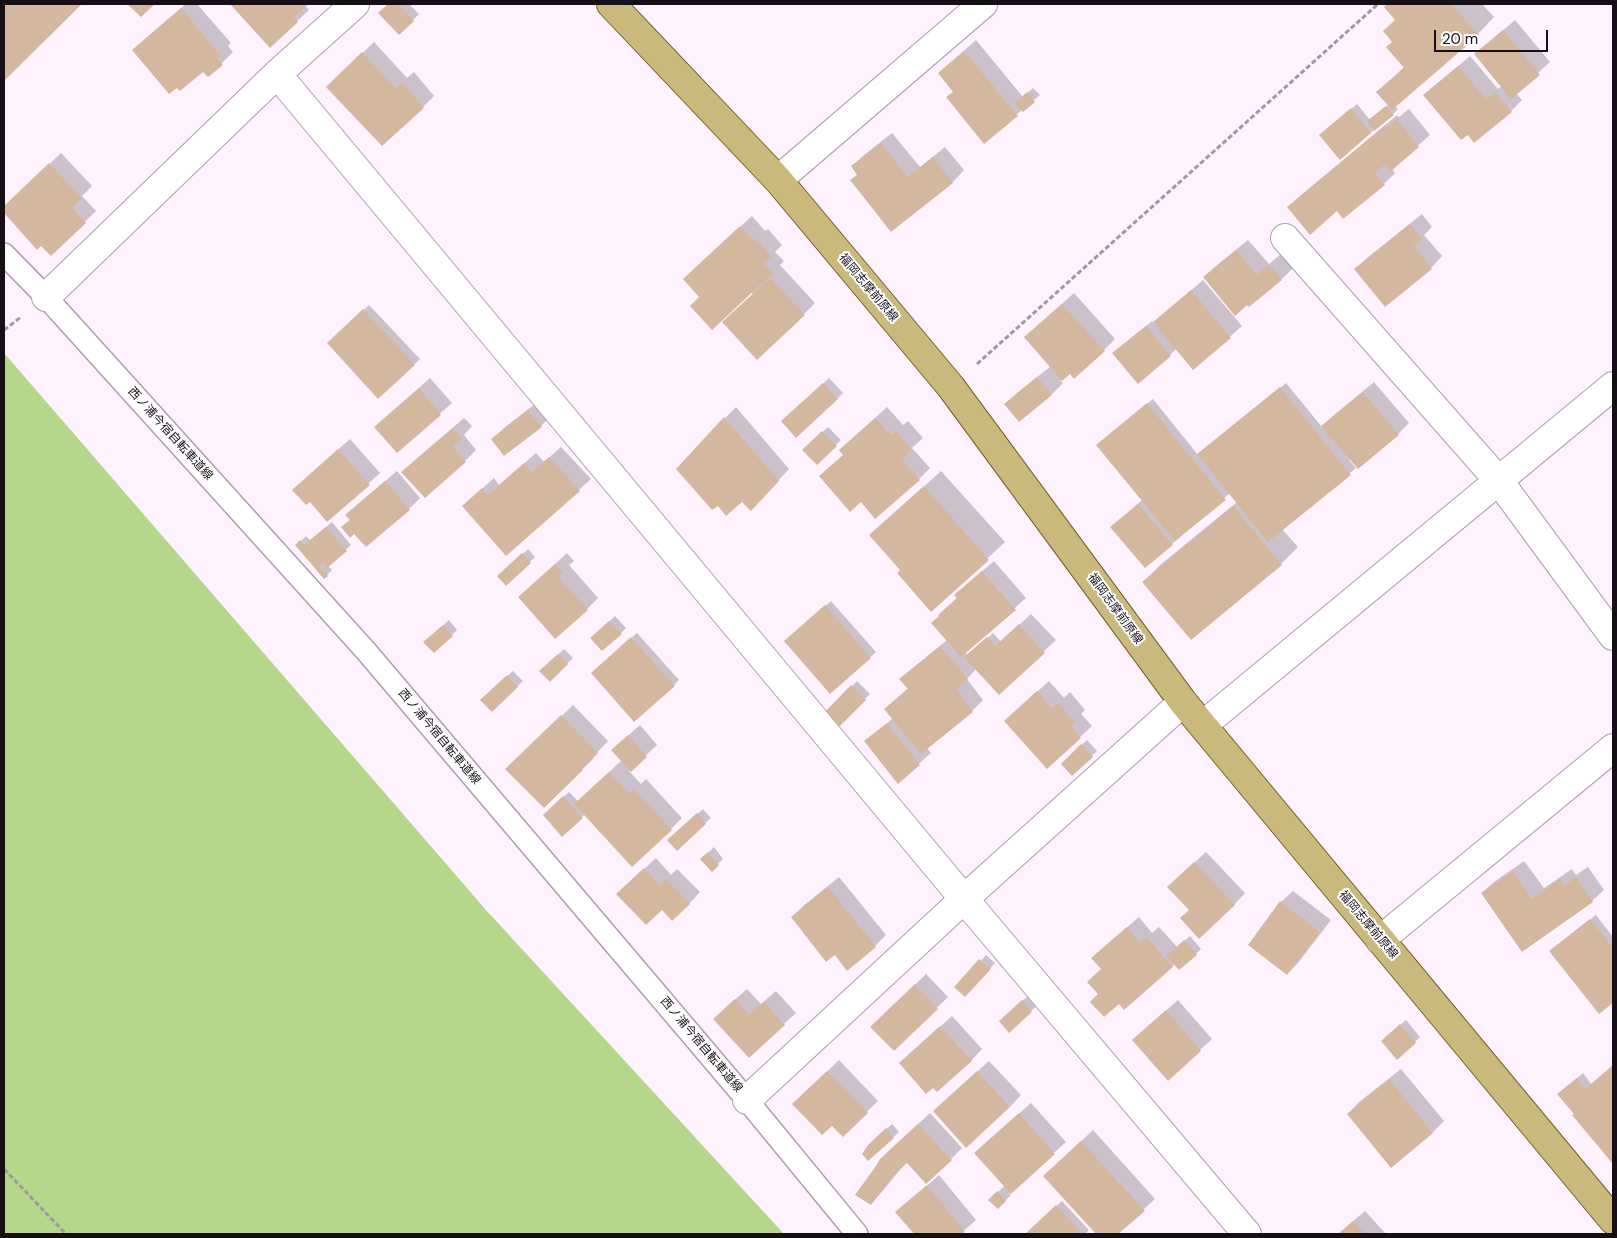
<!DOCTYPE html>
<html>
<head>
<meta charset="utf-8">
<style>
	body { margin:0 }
	#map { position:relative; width:1617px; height:1238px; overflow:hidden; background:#fdf2fd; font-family:"DM Sans",sans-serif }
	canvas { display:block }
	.frame { position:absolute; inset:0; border:5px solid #170f18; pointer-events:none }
	.scale { position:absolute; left:1434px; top:30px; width:114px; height:22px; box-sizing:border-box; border:2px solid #170f18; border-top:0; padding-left:6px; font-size:15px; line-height:18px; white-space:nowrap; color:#170f18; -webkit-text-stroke:4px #fff; paint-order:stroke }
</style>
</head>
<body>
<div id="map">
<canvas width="1617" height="1238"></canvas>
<div class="frame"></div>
<div class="scale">20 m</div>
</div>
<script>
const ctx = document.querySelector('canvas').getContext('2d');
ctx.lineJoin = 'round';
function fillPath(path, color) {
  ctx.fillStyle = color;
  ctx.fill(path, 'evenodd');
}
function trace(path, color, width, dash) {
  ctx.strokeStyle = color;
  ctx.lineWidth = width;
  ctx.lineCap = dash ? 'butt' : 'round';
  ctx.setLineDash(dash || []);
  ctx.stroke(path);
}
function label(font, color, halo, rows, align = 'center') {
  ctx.font = font + ' "DM Sans","Noto Sans JP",sans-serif';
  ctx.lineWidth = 4;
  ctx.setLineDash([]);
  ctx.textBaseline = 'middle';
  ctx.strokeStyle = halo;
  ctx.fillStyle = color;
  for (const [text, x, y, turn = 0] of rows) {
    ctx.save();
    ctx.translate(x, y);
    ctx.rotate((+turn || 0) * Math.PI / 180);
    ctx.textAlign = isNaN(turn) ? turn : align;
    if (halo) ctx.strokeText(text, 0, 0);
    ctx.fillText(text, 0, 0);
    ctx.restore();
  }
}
fillPath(new Path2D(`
	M4,353L486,910L784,1234H4Z`), '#b4d78b');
fillPath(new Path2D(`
	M4,4H80L4,79Z
	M186,4H197L231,43L228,46L233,52L209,76L203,70L145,39Z
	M231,4H306L305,5L309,10L270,46Z
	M390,4H409L419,14L399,34L380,13Z
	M1389,4H1482L1494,17L1478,34L1395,106L1398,109L1393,114L1340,158L1326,130L1357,104L1370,120L1389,104L1378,92L1404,67L1396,19L1385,7Z
	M1515,20L1550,62L1516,93L1522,100L1511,111L1474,141L1468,133L1425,95L1470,56L1498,89L1502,86L1476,54Z
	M976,40L1023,97L1033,88L1040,95L984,142L954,91L939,73Z
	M374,42L407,78L414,72L434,96L423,107L339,76Z
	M1409,109L1430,135L1392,169L1395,173L1384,184L1343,217L1338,210L1300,196L1397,115L1399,117Z
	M892,133L920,167L945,147L964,170L953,182L891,230L853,166L864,155Z
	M61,153L92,186L82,196L96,211L51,254L42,244L38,248L4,211V207Z
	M1422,214L1432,227L1424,235L1442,256L1431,268L1385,305L1356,269L1367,258Z
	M752,216L765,231L768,229L782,245L775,252L784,261L780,265L815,303L804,314L751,293L701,297L695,268Z
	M1248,240L1269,264L1281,254L1293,268L1282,279L1249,305L1204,277L1216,266Z
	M1203,280L1242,326L1193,369L1177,348L1170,355L1119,348L1152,321L1154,323Z
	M1074,293L1115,339L1104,350L1070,372L1060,380L1063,383L1052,394L1019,421L1006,404L1017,393L1051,366L1037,326Z
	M369,305L420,359L378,398L329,343Z
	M430,378L452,403L397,451L375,427Z
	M829,378L843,393L837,399L788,416Z
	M1374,382L1409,423L1398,434L1349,460L1356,468L1282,529L1298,547L1281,564L1192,638L1144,582L1160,565L1237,502L1230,493L1172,544L1112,527L1142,500L1103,440L1153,399L1198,455L1286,383L1322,427L1334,415Z
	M540,400L552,415L541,426L493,439L504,428Z
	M736,407L789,469L762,498L718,504L725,418Z
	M887,407L903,425L908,421L923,438L912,448L930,468L919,479L844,455L852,439Z
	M464,418L472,426L464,435L476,450L465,461H414Z
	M828,427L841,440L817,463L804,450Z
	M350,439L380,473L328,520L305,479Z
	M561,447L591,479L506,555L475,495L494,478L499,485L536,453L544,462Z
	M397,471L420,498L409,509L351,519L358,504Z
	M941,471L1005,542L932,610L888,519Z
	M332,522L351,545L328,566L332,570L324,578L297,545L306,536L310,540Z
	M528,549L535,557L506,584L499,576Z
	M567,553L574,561L569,565L598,598L587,609L531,586Z
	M994,561L1026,598L965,652L968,655L993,633L1001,642L1031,614L1056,640L999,693L976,669L967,679L983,700L972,711L927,748L931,753L898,782L866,741L893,718L885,709L908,688L901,679L947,640L939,615L958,597L956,595L967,584Z
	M831,601L876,652L831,692L791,636Z
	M615,616L626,628L621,633H597Z
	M449,620L457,630L434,652L430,637Z
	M637,633L679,680L674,685L598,668Z
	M564,649L573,658L550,680L541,671Z
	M513,671L523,681L492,710L482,700Z
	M857,681L870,694L840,724L827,712Z
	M1049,681L1064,698L1070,692L1085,710L1081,714L1092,726L1047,767L1017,710Z
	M573,705L608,741L593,757L594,758L544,807L507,769Z
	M640,725L657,745L629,771L641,784L646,779L682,818L671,829L585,814L563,835L544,815L569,792L578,801L622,760L624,739Z
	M1087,740L1097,751L1072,775L1062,764Z
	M703,809L711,818L677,849L674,835Z
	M714,847L723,859L712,870L702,859Z
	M1206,852L1245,893L1234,905L1190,910L1180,876Z
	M656,858L671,875L677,869L700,892L689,904L662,908L629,883Z
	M1524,861L1544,888L1572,869L1576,875L1588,867L1604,890L1592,901L1522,950L1482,893L1494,882Z
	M839,877L886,935L875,946L792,918L803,906Z
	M1293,891L1331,920L1298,963L1287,974L1249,945L1281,902Z
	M1596,915L1613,937V1001L1600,1012L1556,946Z
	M1139,917L1152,933L1159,927L1177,947L1190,936L1201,949L1196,954L1175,964L1124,1008L1120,1003L1099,994L1104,947Z
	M986,955L995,963L970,990L956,987Z
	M926,974L948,997L894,1049L883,1016Z
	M747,989L761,1004L776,991L796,1013L749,1056L725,1008Z
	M1028,996L1037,1006L1031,1011L1006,1015Z
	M1178,1000L1212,1039L1168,1079L1145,1029Z
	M952,1016L982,1049L971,1061L912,1052Z
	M1406,1020L1420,1037L1415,1042L1388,1035Z
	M839,1060L878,1101L843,1135L832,1124L793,1104Z
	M989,1061L1021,1095L1010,1107L946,1100Z
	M1613,1066V1162L1574,1116L1576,1114L1564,1089L1583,1073L1591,1084Z
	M1401,1069L1444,1121L1433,1132L1392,1166L1348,1114L1359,1102Z
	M1031,1103L1066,1142L1009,1193L1011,1195L998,1208L990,1200L1005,1185L987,1142Z
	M930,1113L962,1148L951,1159L907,1161L882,1192L871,1203L892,1148Z
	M892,1124L899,1132L868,1159L875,1139Z
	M1093,1130L1155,1199L1116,1234H1098L1044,1176Z
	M939,1175L976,1220L960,1234H916L897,1212Z
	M1062,1201L1089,1230L1085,1234H1026Z
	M1365,1211L1386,1234H1338Z`), '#0003');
fillPath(new Path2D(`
	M4,4H82L4,81Z
	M127,4H155L141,17Z
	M230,4H308L294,17L298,22L270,48Z
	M388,4H399L414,21L399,35L378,13Z
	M1387,4H1451L1479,35L1392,110L1376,92L1404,68L1386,47L1392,42L1383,31L1395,20L1384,7Z
	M181,8L221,56L217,58L223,65L208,77L203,72L180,91L177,88L169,94L132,50Z
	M1503,30L1540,75L1511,99L1474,54Z
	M964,51L1018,116L984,144L946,97L953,92L938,73Z
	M362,52L396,89L402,82L424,108L382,146L326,87Z
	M1458,66L1486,99L1495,92L1512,112L1474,143L1468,135L1461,140L1423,95Z
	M1027,92L1035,102L1023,112L1015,103Z
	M1386,106L1394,115L1374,131L1367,121Z
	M1351,108L1371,133L1340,160L1319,135Z
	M1397,120L1419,147L1391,171L1386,164L1375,173L1385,185L1343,219L1337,211L1310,235L1287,207L1386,125L1387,127Z
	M881,143L908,177L933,157L953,183L891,232L850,180L857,175L851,166Z
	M49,163L82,198L72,208L86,223L51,256L41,246L37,250L4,213V206Z
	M1410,224L1422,239L1414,246L1432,269L1385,307L1354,269Z
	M740,226L754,241L756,239L772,257L764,264L773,273L712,330L690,306L699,297L683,279Z
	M1236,250L1257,275L1269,264L1282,280L1249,307L1247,305L1235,316L1203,277Z
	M770,278L805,315L757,360L722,322Z
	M1191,290L1231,338L1193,370L1153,322Z
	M1062,304L1105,351L1074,379L1070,374L1062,381L1024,337Z
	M363,309L415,365L378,399L327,343Z
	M1146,326L1171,356L1138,384L1112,353Z
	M1037,377L1052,395L1019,422L1004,404Z
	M823,383L838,399L796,438L781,421Z
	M1280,387L1351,475L1268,542L1197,454Z
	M419,388L441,415L397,453L374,427Z
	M1363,392L1399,435L1358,469L1321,426Z
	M1147,403L1226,500L1175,541L1096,445Z
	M528,410L542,427L504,456L491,439Z
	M724,417L779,481L751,511L742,502L726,516L718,506L712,510L676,469Z
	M875,418L891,435L896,431L912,450L902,459L920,480L875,519L861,502L850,512L819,476L843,455L839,450Z
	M453,428L462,438L453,446L466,462L425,498L401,472Z
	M822,431L837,446L817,465L802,450Z
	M338,449L370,485L327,522L310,502L306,505L292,490Z
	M549,457L580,491L506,556L462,506L482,488L488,495L524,463L532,472Z
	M385,481L410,510L366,547L354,534L350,538L341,527L350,520L345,515Z
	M924,486L989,560L931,612L897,573L900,570L869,535Z
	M1138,504L1173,545L1145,568L1110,527Z
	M1233,506L1282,565L1191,640L1142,582Z
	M326,527L347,551L327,568L323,563L319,567L328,576L324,579L295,545L300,540L304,545Z
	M522,553L531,563L506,586L497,576Z
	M555,564L563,573L558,577L588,610L555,639L518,597Z
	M982,571L1016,610L961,657L931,623L939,616L938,615L957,598L954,595Z
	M825,605L871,658L830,694L784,641Z
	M609,621L622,634L602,651L590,638Z
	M1019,624L1045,653L999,695L964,657L987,637L995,646Z
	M443,625L453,636L434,653L423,642Z
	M631,637L675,686L634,722L591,673Z
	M940,646L968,679L956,689L973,712L921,754L884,709L908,689L899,679Z
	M558,654L568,664L550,682L539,671Z
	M507,675L518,687L492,712L480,700Z
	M851,685L866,700L840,726L825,712Z
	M1037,691L1052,708L1058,703L1075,722L1071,726L1081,738L1047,769L1004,721Z
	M561,715L598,753L582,769L583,770L544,808L505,769Z
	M887,723L920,765L898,784L864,741Z
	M628,735L647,757L631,772L611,750Z
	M1081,744L1093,757L1072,776L1061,764Z
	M609,772L629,794L634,789L672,830L632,867L574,804Z
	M563,796L583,818L562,837L543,815Z
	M697,813L706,824L677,851L667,840Z
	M708,852L719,865L712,872L700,859Z
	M1194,862L1235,905L1199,939L1180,918L1189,910L1167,887Z
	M644,868L659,885L666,879L690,904L672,921L662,910L646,925L616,894Z
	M1513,871L1532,899L1560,879L1565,885L1576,877L1593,902L1522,952L1481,893Z
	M828,887L876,947L847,971L835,955L826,962L791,917Z
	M1280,901L1320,932L1287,975L1248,945Z
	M1590,919L1613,948V1003L1599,1014L1549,951Z
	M1127,927L1140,943L1147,937L1173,967L1124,1010L1119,1004L1104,1017L1090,1002L1098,994L1087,982L1101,969L1091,958Z
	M1184,940L1197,955L1179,970L1166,956Z
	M979,959L991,969L965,997L954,987Z
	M915,984L938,1009L894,1051L870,1027Z
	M735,999L749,1015L764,1002L785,1025L749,1058L713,1019Z
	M1022,1000L1032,1012L1009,1033L999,1021Z
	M1166,1010L1201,1051L1168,1081L1132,1040Z
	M1400,1024L1416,1043L1397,1060L1381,1041Z
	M940,1026L972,1061L937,1092L933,1088L926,1094L899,1063Z
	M1613,1065V1164L1572,1115L1574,1114L1557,1094L1577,1078L1585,1089Z
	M827,1071L868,1113L843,1137L832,1126L822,1135L792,1104Z
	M977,1071L1010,1107L966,1148L933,1111Z
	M1389,1079L1433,1133L1391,1168L1347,1114Z
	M1019,1113L1055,1154L1011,1194L974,1153Z
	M918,1124L952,1160L926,1184L907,1163L892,1177L871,1205L855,1195L876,1166L880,1159Z
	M886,1128L894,1138L868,1161L862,1154L868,1145Z
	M1081,1141L1145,1211L1118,1234H1096L1043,1176Z
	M927,1185L965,1232L962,1234H914L895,1212Z
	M997,1191L1006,1201L998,1209L988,1200Z
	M1056,1205L1083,1234H1025Z
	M1353,1221L1365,1234H1338Z`), '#d3b89f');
const lane = new Path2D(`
	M4,254L46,297L366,651L747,1100L857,1234`);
const street = new Path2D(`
	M277,74L964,899L1247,1234
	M778,180L983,4
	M1285,238L1499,481L1613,636
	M46,297L277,74L355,4
	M1203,725L1613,386
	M1380,940L1613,748
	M747,1100L964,899L1183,702`);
const primary = new Path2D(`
	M611,4L778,180L951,387L1183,702L1613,1220`);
trace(lane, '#b29ab4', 24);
trace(street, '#b29ab4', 30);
trace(primary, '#756022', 30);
trace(new Path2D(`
	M4,330L21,317
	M977,364L1378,4
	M4,1169L66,1234`), '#a298a2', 3, [5, 2.5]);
trace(lane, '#fff', 21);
trace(street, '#fff', 28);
trace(primary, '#cab97d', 28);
label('12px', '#170f18', '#fff', [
	["福岡志摩前原線",868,288,50],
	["西ノ浦今宿自転車道線",170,434,48],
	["福岡志摩前原線",1115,609,54],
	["西ノ浦今宿自転車道線",439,737,50],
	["福岡志摩前原線",1368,925,50],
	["西ノ浦今宿自転車道線",701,1045,50]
]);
</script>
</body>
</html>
